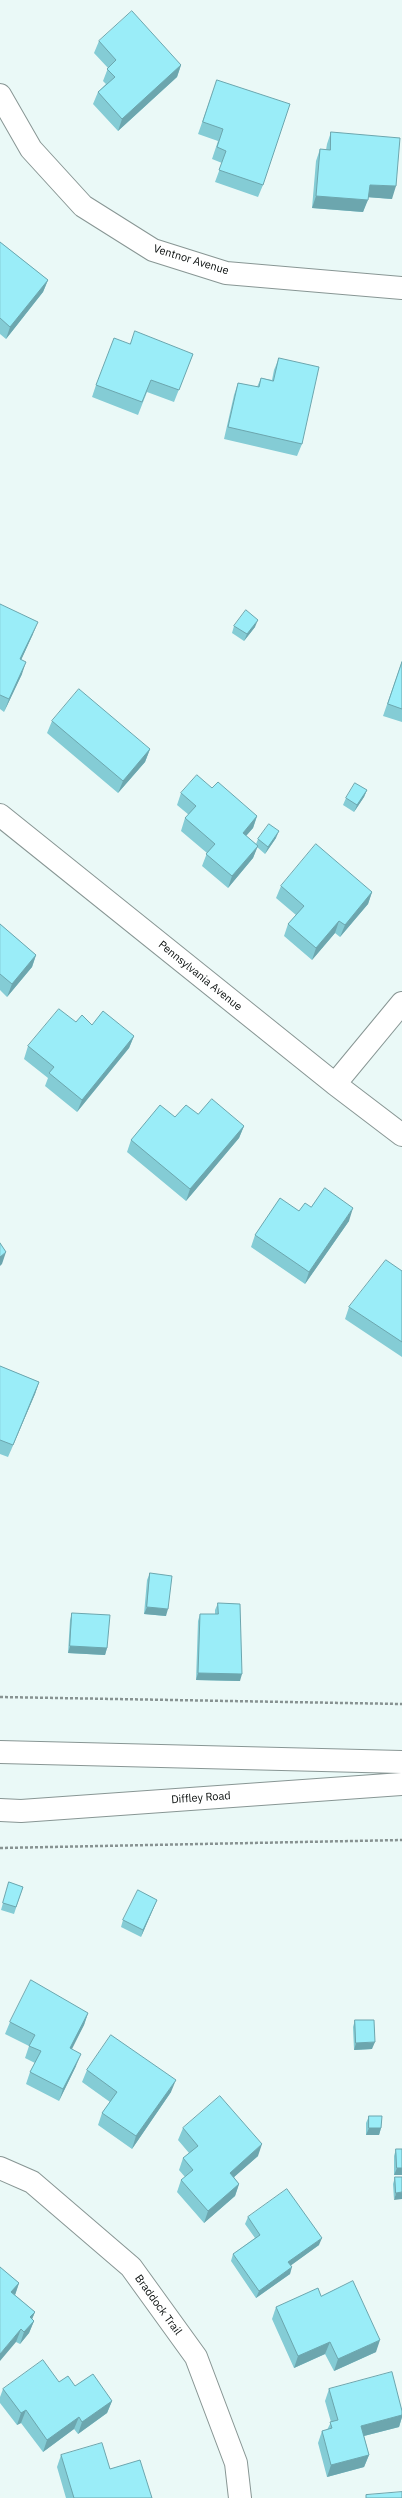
<!DOCTYPE html>
<html>
<head>
<meta charset="utf-8">
<style>
	body { margin:0 }
	canvas { display:block; background:#eaf9f7 }
</style>
</head>
<body>
<canvas width="402" height="2498"></canvas>
<script>
const ctx = document.querySelector('canvas').getContext('2d');
ctx.lineJoin = 'round';
function trace(path, color, width, dash) {
  ctx.strokeStyle = color;
  ctx.lineWidth = width;
  ctx.lineCap = dash ? 'butt' : 'round';
  ctx.setLineDash(dash || []);
  ctx.stroke(path);
}
function fillPath(path, color) {
  ctx.fillStyle = color;
  ctx.fill(path, 'evenodd');
}
function label(font, color, halo, rows, align = 'center') {
  ctx.font = font + ' "IBM Plex Sans",sans-serif';
  ctx.lineWidth = 3;
  ctx.setLineDash([]);
  ctx.textBaseline = 'middle';
  ctx.strokeStyle = halo;
  ctx.fillStyle = color;
  for (const [text, x, y, turn = 0] of rows) {
    ctx.save();
    ctx.translate(x, y);
    ctx.rotate((+turn || 0) * Math.PI / 180);
    ctx.textAlign = isNaN(turn) ? turn : align;
    if (halo) ctx.strokeText(text, 0, 0);
    ctx.fillText(text, 0, 0);
    ctx.restore();
  }
}
const street = new Path2D(`
	M0,95L31,149L83,206L153,250L226,273L402,288
	M0,815L335,1084L402,1135
	M335,1084L402,1003
	M0,2168L32,2182L131,2267L196,2357L236,2463L240,2498`);
const secondary = new Path2D(`
	M0,1752L402,1762
	M0,1810L21,1811L402,1784`);
trace(street, '#889694', 24);
trace(secondary, '#889694', 24);
trace(new Path2D(`
	M0,1697L402,1704
	M0,1848L402,1840`), '#879291', 2.5, [3, 2]);
trace(street, '#fff', 22);
trace(secondary, '#fff', 22);
fillPath(new Path2D(`
	M99,41L181,65L177,77L118,131L93,104L98,92L106,84L103,81L108,68L94,53Z
	M217,80L263,185L258,197L215,182L222,163L212,159L218,141L198,134Z
	M331,132L392,199L368,197L363,212L312,208L316,161L320,149L326,150L327,144Z
	M0,242L48,280L43,292L6,339L0,334Z
	M130,344L193,354L174,402L147,392L138,415L92,397L96,385Z
	M279,358L302,444L297,456L224,439L234,395L238,383L257,387L261,378L272,380L274,370Z
	M0,604L33,634L21,660L22,674L4,712L0,709Z
	M234,626L255,627L244,641L232,633Z
	M402,661V722L383,716Z
	M52,721L150,749L145,762L118,793L47,733Z
	M212,788L257,816L253,828L246,836L256,844L258,839L276,838L265,854L257,847L253,858L228,888L202,866L207,853L181,831L185,818L189,815L177,805L181,793Z
	M367,790L364,797L354,812L343,805L346,798Z
	M281,886L372,892L368,904L340,937L335,933L312,960L284,936L288,924L296,915L276,898Z
	M0,924L36,955L32,967L7,997L0,990Z
	M76,1022L92,1025L134,1036L129,1048L77,1112L45,1086L48,1078L24,1059L28,1046Z
	M198,1114L244,1126L239,1138L186,1201L127,1152L131,1140L175,1117Z
	M311,1207L349,1221L305,1284L251,1247L255,1235Z
	M402,1271V1357L345,1319L349,1307Z
	M0,1366L39,1382L35,1394L8,1457L0,1454Z
	M150,1573L166,1616L144,1614L147,1580Z
	M218,1603L240,1681L196,1680L198,1621L200,1614H215V1610Z
	M72,1613L107,1648L105,1655L68,1653L70,1620Z
	M9,1882L23,1887L14,1914L1,1910Z
	M157,1900L154,1907L141,1937L121,1927L123,1920Z
	M88,2013L84,2025L71,2049L76,2066L59,2101L26,2084L30,2072L35,2063L25,2058L29,2046L5,2034L10,2022Z
	M355,2020L372,2049L354,2050L353,2027Z
	M87,2070L171,2092L132,2149L98,2125L102,2113L110,2102L82,2082Z
	M369,2116L381,2128L379,2135H366V2123Z
	M183,2128L258,2156L234,2177L239,2184L235,2196L204,2223L177,2192L181,2180L185,2177L179,2170L183,2158L189,2153L178,2140Z
	M396,2149L402,2175H394V2156Z
	M395,2177H402L394,2200L393,2184Z
	M248,2217L319,2245L291,2265L290,2274L256,2298L231,2261L233,2254L255,2238L245,2224Z
	M0,2267L19,2283L15,2295L35,2312L32,2319L34,2321L29,2333L20,2344L16,2342Z
	M321,2296L376,2352L334,2371L325,2354L294,2368L272,2319L276,2307Z
	M59,2382L75,2386L112,2401L107,2413L78,2434L74,2429L43,2452L21,2423L17,2425L0,2403V2397L3,2389Z
	M329,2389L402,2411V2417L399,2427L364,2436L369,2455L364,2467L327,2477L318,2443L322,2431L327,2430L331,2422L325,2401Z
	M61,2455L110,2469L152,2498H66L57,2467Z`), '#84ccd5');
fillPath(new Path2D(`
	M181,65L177,77L118,131L122,119Z
	M370,185L396,186L392,199L365,197Z
	M316,196L368,200L363,212L312,208Z
	M48,280L43,292L6,339L10,327Z
	M258,620L255,627L244,641L247,634Z
	M38,622L33,634L16,671L20,659Z
	M26,662L22,674L4,712L9,699Z
	M150,749L145,762L118,793L123,781Z
	M367,790L364,797L354,812L357,805Z
	M257,816L253,828L238,845L243,833Z
	M279,831L276,838L265,854L268,847Z
	M258,846L253,858L228,888L232,876Z
	M372,892L368,904L340,937L345,925Z
	M339,921L335,933L312,960L316,948Z
	M36,955L32,967L7,997L12,984Z
	M134,1036L129,1048L77,1112L82,1100Z
	M244,1126L239,1138L186,1201L190,1189Z
	M353,1208L349,1221L305,1284L309,1272Z
	M6,1252L2,1264L0,1266V1257Z
	M39,1382L35,1394L8,1457L13,1445Z
	M147,1607L168,1609L166,1616L144,1614Z
	M70,1646L107,1648L105,1655L68,1653Z
	M198,1673L242,1674L240,1681L196,1680Z
	M157,1900L154,1907L141,1937L143,1930Z
	M88,2013L84,2025L66,2061L70,2048Z
	M375,2042L372,2049L354,2050L356,2043Z
	M81,2054L76,2066L59,2101L63,2089Z
	M176,2080L171,2092L132,2149L136,2136Z
	M369,2128H381L379,2135H366Z
	M262,2144L258,2156L225,2185L230,2173Z
	M397,2168H402V2175H394Z
	M239,2184L235,2196L204,2223L208,2211Z
	M402,2192V2199L394,2200L396,2193Z
	M322,2238L319,2245L286,2269L288,2262Z
	M292,2267L290,2274L256,2298L259,2291Z
	M19,2283L15,2295L11,2292Z
	M35,2312L30,2324V2317Z
	M34,2321L29,2333L20,2344L24,2332Z
	M21,2329L16,2342L0,2361V2354Z
	M380,2340L376,2352L334,2371L338,2359Z
	M330,2342L325,2354L294,2368L298,2356Z
	M112,2401L107,2413L78,2434L82,2422Z
	M26,2410L21,2423L17,2425L21,2413Z
	M402,2415V2417L399,2427L356,2438L361,2426Z
	M79,2417L74,2429L43,2452L47,2440Z
	M369,2455L364,2467L327,2477L331,2465Z`), '#6ca6ae');
const building = new Path2D(`
	M132,11L181,65L122,119L98,92L115,77L107,69L116,60L99,41Z
	M217,80L290,104L263,185L219,170L226,151L217,147L223,129L203,122Z
	M331,132L400,138L396,186L370,185L368,200L316,196L320,149L330,150Z
	M0,242L48,280L10,327L0,318Z
	M135,331L193,354L179,390L151,380L142,402L96,385L114,338L130,344Z
	M279,358L319,367L302,444L228,427L238,383L259,387L261,378L273,381Z
	M0,604L38,622L20,659L26,662L9,699L0,695Z
	M246,610L258,620L247,634L234,626Z
	M402,662V709L388,704Z
	M79,689L150,749L123,781L52,721Z
	M197,775L212,788L218,782L257,816L243,833L258,846L232,876L206,854L215,844L185,818L196,806L181,793Z
	M355,783L367,790L357,805L346,798Z
	M269,824L279,831L268,847L258,839Z
	M316,844L372,892L345,925L339,921L316,948L288,924L304,906L281,886Z
	M0,924L36,955L12,984L0,974Z
	M59,1009L76,1022L82,1015L92,1025L103,1011L134,1036L82,1100L49,1073L54,1067L28,1046Z
	M212,1099L244,1126L190,1189L131,1140L160,1105L175,1117L186,1105L198,1114Z
	M325,1188L353,1208L309,1272L255,1235L280,1198L299,1211L305,1203L311,1207Z
	M0,1243L6,1252L0,1257Z
	M386,1260L402,1271V1342L349,1307Z
	M0,1366L39,1382L13,1445L0,1440Z
	M150,1573L172,1576L168,1609L147,1607Z
	M218,1603L240,1604L242,1674L198,1673L200,1614H218Z
	M72,1613L110,1615L107,1648L70,1646Z
	M9,1882L23,1887L16,1907L3,1903Z
	M138,1890L157,1900L143,1930L123,1920Z
	M31,1980L88,2013L70,2048L81,2054L63,2089L30,2072L41,2051L29,2046L35,2035L10,2022Z
	M355,2020H374L375,2042L356,2043Z
	M111,2035L176,2080L136,2136L102,2113L117,2092L87,2070Z
	M220,2096L262,2144L230,2173L239,2184L208,2211L181,2180L193,2170L183,2158L198,2146L183,2128Z
	M369,2116H382L381,2128H369Z
	M396,2149H402V2168H397Z
	M395,2177H402V2192L396,2193Z
	M287,2189L322,2238L288,2262L292,2267L259,2291L233,2254L260,2235L248,2217Z
	M0,2267L19,2283L11,2292L35,2312L30,2317L34,2321L24,2332L21,2329L0,2354Z
	M353,2281L380,2340L338,2359L330,2342L298,2356L276,2307L318,2288L321,2296Z
	M43,2360L59,2382L68,2376L75,2386L93,2374L112,2401L82,2422L79,2417L47,2440L26,2410L21,2413L3,2389Z
	M392,2372L402,2411V2415L361,2426L369,2455L331,2465L322,2431L332,2428L330,2422L338,2420L329,2389Z
	M102,2443L110,2469L140,2460L152,2498H74L61,2455Z
	M402,2492V2498H366V2495Z`);
fillPath(building, '#9aedf8');
trace(building, '#6ca6ae', 1);
label('11px', '#080d0c', '#fff', [
	["Ventnor Avenue",191,260,17],
	["Pennsylvania Avenue",200,976,39],
	["Diffley Road",201,1798,-4],
	["Braddock Trail",158,2305,54]
]);
</script>
</body>
</html>
